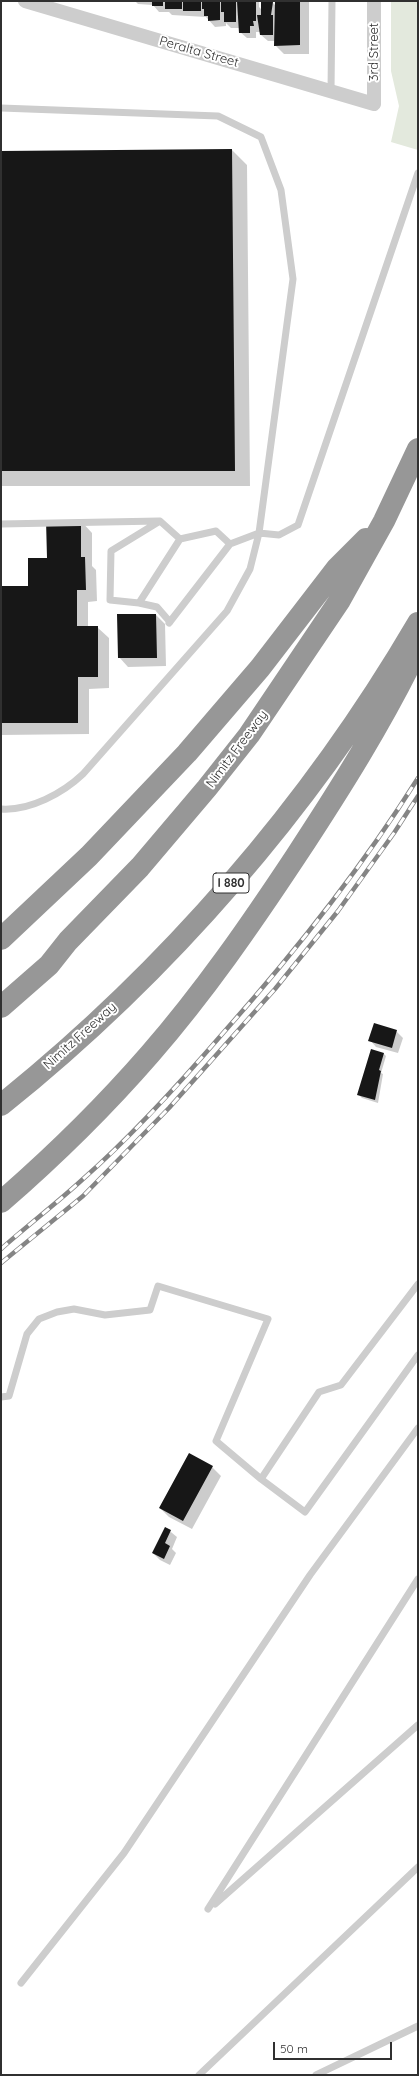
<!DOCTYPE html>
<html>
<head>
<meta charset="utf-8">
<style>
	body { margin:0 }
	#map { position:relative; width:419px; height:2076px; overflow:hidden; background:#fff; font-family:Quicksand,sans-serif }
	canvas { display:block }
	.frame { position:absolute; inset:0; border:2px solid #303030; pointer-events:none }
	.scale { position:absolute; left:273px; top:2042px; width:119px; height:18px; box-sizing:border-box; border:2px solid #303030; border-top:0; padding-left:5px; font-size:12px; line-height:14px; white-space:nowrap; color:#303030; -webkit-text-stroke:3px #fff; paint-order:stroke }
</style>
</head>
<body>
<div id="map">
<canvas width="419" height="2076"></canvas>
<div class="frame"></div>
<div class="scale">50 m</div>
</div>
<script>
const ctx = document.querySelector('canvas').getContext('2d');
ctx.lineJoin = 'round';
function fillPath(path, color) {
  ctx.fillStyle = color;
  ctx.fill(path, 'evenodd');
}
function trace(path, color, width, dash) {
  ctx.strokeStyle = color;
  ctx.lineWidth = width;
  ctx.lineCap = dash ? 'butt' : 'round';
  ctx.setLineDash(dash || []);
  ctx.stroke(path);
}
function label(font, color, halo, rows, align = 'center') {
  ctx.font = font + ' Quicksand,sans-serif';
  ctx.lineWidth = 4;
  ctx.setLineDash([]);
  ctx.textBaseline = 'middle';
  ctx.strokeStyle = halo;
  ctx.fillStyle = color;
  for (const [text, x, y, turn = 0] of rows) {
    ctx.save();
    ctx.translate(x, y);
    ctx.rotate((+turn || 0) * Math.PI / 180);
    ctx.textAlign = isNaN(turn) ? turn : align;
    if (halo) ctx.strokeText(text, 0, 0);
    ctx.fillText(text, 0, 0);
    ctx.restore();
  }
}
fillPath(new Path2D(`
	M391,1H418V150L391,142L399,106L391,71Z`), '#e3e9dd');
fillPath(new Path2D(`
	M135,1H259V7L262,10L273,3L276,6V1H309V54H284L275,45V41H268L261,35V32H256V38H247L240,32V28H231L226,23V26L215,27L206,17L172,15L169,12H159L153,5L138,4Z
	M232,150L247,165L250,486H1V152Z
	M81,521L92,533V566L96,570L97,601L88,602V627H97L109,638V688L89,689V734L1,735V587H29L48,559Z
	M156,615L165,624L166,666L128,667L119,657Z
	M396,1031L403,1038L398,1053L376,1047L370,1040Z
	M383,1053L386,1056L381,1073L383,1074L378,1103L362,1098L359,1095Z
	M212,1467L221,1476L192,1529L169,1517L160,1508Z
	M166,1528L177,1537L172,1549L176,1553L170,1565L160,1560L153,1553Z`), '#0003');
fillPath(new Path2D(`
	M152,1H163V6H152Z
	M165,1H182V9H165Z
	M183,1H201V11H183Z
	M202,1H220V20L208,21V16H204V9H202Z
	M221,1H236V22H224V12H221Z
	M237,1L256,2V21H253L254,26H250V33H239Z
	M275,1H300V45L274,46Z
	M261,2H273L271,15H273V35H260L257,15H261Z
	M232,149L235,471H1V151Z
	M46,520H81V557H85L86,590H77V626H98V677H78V723H1V586H28V558H47Z
	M117,614H156L157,658H118Z
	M374,1023L397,1030L392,1048L368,1041Z
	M371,1049L384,1053L379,1070L381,1071L375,1100L357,1095Z
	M189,1453L213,1466L183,1521L159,1508Z
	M165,1527L171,1530L165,1543L170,1546L164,1559L152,1553Z`), '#171717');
trace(new Path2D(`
	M331,91L332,1
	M1,108L218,116L261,137L281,190L293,279L259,533L250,569L227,611L83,774C63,793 30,811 1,809
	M1,524L159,521
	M180,539L160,521L111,551L110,600L139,603L180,539L216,531L230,544
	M139,603L157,607L170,622
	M169,623L230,544L259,533L279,535L298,525L418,173
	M1,1397L9,1396L27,1334L39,1319L57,1312L74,1309L105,1315L150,1310L158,1286L268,1319L216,1441L261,1479L319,1392L341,1385L418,1284
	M261,1479L305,1512L418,1355
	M215,1904L418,1725
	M208,1909L418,1579
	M21,1983L124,1853L310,1575L418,1428
	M199,2075L418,1867
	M316,2075L418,2026`), '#cdcdcd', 7);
trace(new Path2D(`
	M25,1L374,104V1`), '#cdcdcd', 14);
trace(new Path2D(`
	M1,939L89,856L187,753L260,668L337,568L366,539
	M1,1007L49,965L68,941L140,867L207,788L249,735L340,600L384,521L418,449
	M1,1105C167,972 311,806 418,623
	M1,1202C54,1156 104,1107 150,1054C204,992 251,924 296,856C340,789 383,721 418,648`), '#979797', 22);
const rail = new Path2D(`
	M1,1249C28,1225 57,1203 83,1179C134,1134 180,1083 224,1032C295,952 361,869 418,778
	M1,1263L83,1196L169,1108L275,989L338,911L394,833L418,796`);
trace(rail, '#858585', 4.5);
trace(rail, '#fff', 3, [9]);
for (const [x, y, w] of [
	[231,883,36]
]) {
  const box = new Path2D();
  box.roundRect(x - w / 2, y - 10, w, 20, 3);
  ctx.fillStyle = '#fff';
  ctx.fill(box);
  trace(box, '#303030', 1);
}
label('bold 12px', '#303030', null, [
	["I 880",231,883]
]);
label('13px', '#303030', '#fff', [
	["Peralta Street",199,52,16],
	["3rd Street",374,52,-90],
	["Nimitz Freeway",237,749,-53],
	["Nimitz Freeway",80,1036,-42]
]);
</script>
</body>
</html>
